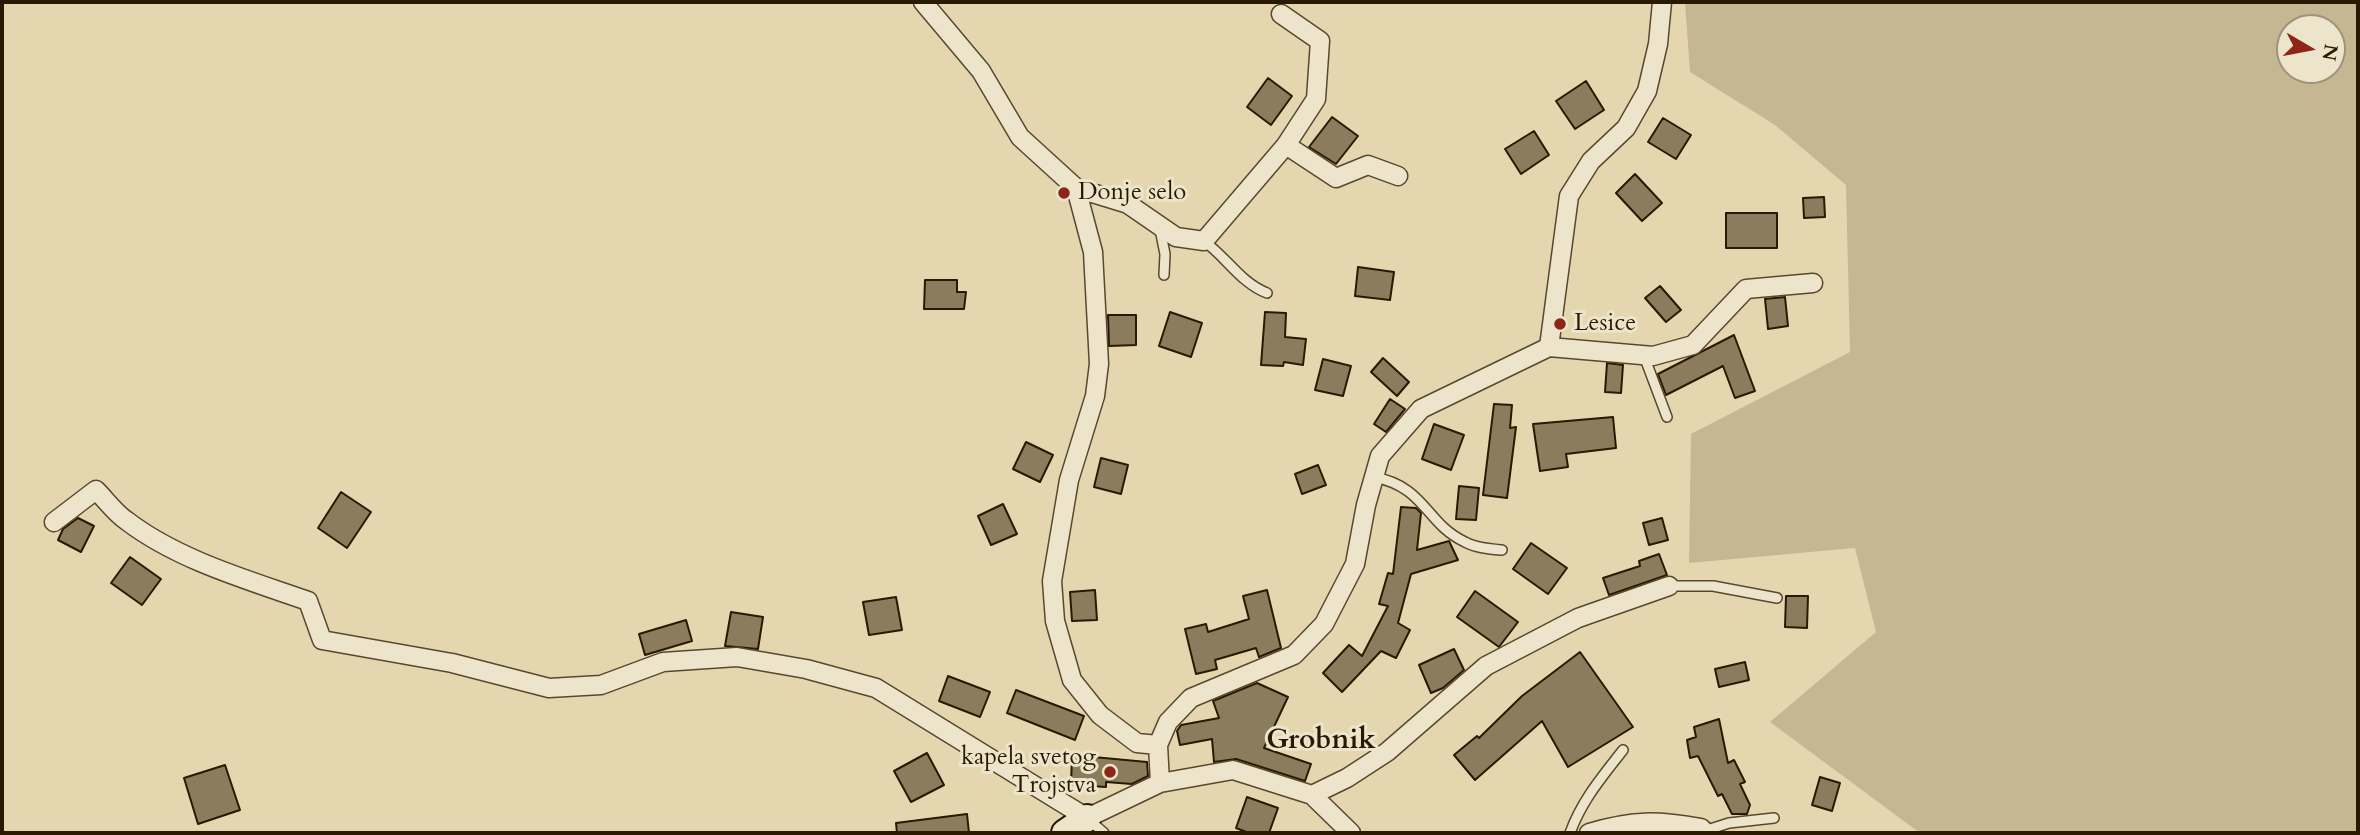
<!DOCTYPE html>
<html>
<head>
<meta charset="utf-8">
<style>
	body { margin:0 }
	#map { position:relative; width:2360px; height:835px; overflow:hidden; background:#e4d7af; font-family:Cardo,serif }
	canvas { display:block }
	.frame { position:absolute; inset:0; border:4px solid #291902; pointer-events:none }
	.north { position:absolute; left:2276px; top:14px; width:70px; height:70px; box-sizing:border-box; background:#ede5cb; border:2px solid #9f937b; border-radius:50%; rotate:100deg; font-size:19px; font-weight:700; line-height:28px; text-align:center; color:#291902 }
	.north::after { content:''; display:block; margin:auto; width:24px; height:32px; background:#8f2418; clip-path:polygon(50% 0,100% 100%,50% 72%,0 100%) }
</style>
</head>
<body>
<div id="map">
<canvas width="2360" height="835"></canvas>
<div class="frame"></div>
<div class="north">N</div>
</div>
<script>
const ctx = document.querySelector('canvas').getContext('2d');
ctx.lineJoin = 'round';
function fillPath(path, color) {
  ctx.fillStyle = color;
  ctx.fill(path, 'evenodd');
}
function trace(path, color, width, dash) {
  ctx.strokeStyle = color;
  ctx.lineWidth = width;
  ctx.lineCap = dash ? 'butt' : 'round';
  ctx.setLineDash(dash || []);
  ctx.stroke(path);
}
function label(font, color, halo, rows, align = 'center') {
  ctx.font = font + ' Cardo,serif';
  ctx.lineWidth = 6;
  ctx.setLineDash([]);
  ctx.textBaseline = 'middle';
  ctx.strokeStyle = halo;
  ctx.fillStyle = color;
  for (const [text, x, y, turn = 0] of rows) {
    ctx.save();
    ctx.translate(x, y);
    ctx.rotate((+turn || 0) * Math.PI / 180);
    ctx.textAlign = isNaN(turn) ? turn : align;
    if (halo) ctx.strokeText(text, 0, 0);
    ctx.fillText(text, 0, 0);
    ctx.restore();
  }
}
fillPath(new Path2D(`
	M1685,2H2358V833H1920L1770,722L1876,632L1855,548L1689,563L1691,434L1850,352L1846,185L1775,125L1690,72ZM2290,28H2332V70H2290Z`), '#c4b792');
const building = new Path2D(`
	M1268,78L1292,96L1271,125L1247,107Z
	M1586,81L1604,110L1575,129L1556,101Z
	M1332,117L1358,136L1336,164L1309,147Z
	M1663,118L1691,135L1676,159L1648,142Z
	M1534,131L1549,155L1521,174L1505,149Z
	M1635,174L1662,203L1642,221L1616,193Z
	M1824,197L1825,217L1804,218L1803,198Z
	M1726,213H1777V248H1726Z
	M1358,267L1394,272L1390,300L1355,296Z
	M925,280H957V292H966L964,309H924Z
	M1660,286L1681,310L1666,322L1645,298Z
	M1785,297L1788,326L1768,329L1765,299Z
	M1170,312L1202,323L1191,357L1159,346Z
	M1265,312L1286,313L1285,337L1306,339L1303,365L1284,362L1283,366L1261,365Z
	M1108,315H1136V345L1109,346Z
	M1734,335L1755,391L1735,398L1723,366L1666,395L1658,374Z
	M1383,358L1409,382L1397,396L1371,372Z
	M1323,359L1351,366L1343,396L1315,390Z
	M1607,363L1623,365L1621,393L1605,392Z
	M1390,399L1405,409L1386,432L1374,424Z
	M1494,404L1512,405L1510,428L1516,427L1507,498L1483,495Z
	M1613,417L1616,448L1566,454L1568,467L1540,471L1533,424Z
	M1434,424L1464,435L1451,470L1422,459Z
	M1026,442L1053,455L1040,482L1013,469Z
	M1101,458L1128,465L1121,494L1094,487Z
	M1318,465L1326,485L1302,494L1295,474Z
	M1459,486L1479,488L1476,520L1456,519Z
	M341,492L371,512L347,548L318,528Z
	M1003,504L1017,534L991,545L978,516Z
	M1401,507L1416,508L1421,513L1417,550L1449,541L1458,560L1411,574L1398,623L1410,630L1396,658L1381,651L1342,692L1323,673L1349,645L1362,656L1388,606L1379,604L1388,573L1393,574Z
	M78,518L94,526L81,552L58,540L63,529Z
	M1662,518L1668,540L1649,545L1643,523Z
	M1531,543L1567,568L1548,594L1513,569Z
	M1659,554L1667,575L1609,595L1603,578L1640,566L1639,561Z
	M130,557L161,579L142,605L111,583Z
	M1095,590L1097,620L1072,621L1070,592Z
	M1267,590L1281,648L1259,657L1256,648L1215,660L1217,669L1196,674L1185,629L1206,624L1208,632L1249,619L1243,596Z
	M1475,591L1518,622L1499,647L1457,617Z
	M1786,596H1808L1807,628L1785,627Z
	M896,597L902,630L869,635L863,602Z
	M731,612L763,617L758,649L725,646Z
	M686,620L692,641L645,655L639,634Z
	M1454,649L1464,670L1443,688L1431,693L1419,665Z
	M1580,652L1633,727L1568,767L1542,721L1475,780L1454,755L1477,736L1479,738L1522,696Z
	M1745,662L1749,680L1719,687L1715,669Z
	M948,676L990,692L980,717L939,701Z
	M1257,683L1288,697L1264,748L1311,764L1305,781L1236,759L1214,762L1212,739L1180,745L1177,731L1181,725L1219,718L1213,701Z
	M1016,690L1084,716L1075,740L1007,713Z
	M1719,719L1728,763L1734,760L1745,782L1740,784L1750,805L1747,814H1732L1722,794L1718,796L1698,756L1690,758L1687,740L1696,737L1694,727Z
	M927,753L944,785L911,802L894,771Z
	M1072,755L1147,762L1148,776L1132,784L1106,782V787L1071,785Z
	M225,765L240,810L198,824L184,778Z
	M1820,777L1840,783L1832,811L1812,805Z
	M1247,797L1278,808L1269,833H1249L1236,828Z
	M967,814L969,833H897L896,823Z`);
fillPath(building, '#8a7c5c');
trace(building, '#291902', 2);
const lane = new Path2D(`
	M1160,229L1165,254L1164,275
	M1204,241C1227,258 1241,283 1267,293
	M1644,356L1667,417
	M1374,477C1426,487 1425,523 1465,542C1476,548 1490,549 1502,550
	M1669,586H1713L1777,598
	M1088,819L1104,833
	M1704,831L1729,823L1774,818
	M1570,833C1582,800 1602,777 1623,750`);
const street = new Path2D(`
	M923,2L981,71L1020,137L1076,188L1093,252L1099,364L1095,396L1069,480L1052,581L1055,621L1072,680L1100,715L1137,743L1158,745
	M1281,14L1320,41L1316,99L1286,145
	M1076,188L1128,204L1176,237L1204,241L1286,145L1336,178L1368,165L1398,176
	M1549,347L1653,356L1693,345L1746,289L1813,283
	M54,522L96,490C106,500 115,513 127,521C178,560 248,580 308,601L322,640L452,663L549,688L601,685L663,662L737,657L806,669L876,688L1087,818L1160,783L1158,745L1168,722L1191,698L1294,655L1324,624L1355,564L1366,505L1380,456L1421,409L1549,347L1569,196L1591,161L1626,128L1647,91L1658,44L1662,2
	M1160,783L1233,770L1312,795L1347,778L1387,752L1486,666L1578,618L1669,586
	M1312,795L1351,833
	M1589,833C1632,820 1657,820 1701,828L1706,833`);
const secondary = new Path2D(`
	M1065,833L1087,818`);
trace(lane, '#58482d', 12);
trace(street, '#58482d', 21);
trace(secondary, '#291902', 30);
trace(lane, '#ede5cb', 9);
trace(street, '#ede5cb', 18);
trace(secondary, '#ede5cb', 26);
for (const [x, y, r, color] of [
	[1064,193,7,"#8f2418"],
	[1560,324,7,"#8f2418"],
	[1110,772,7,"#8f2418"]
]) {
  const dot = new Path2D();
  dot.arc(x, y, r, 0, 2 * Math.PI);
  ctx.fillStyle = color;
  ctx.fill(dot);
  trace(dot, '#ede5cb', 2.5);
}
label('24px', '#291902', '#ede5cb', [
	["Donje selo",1078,193],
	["Lesice",1574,324],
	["kapela svetog",1096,758,"right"],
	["Trojstva",1096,786,"right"]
], 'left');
label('bold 28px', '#291902', '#ede5cb', [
	["Grobnik",1321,742]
]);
</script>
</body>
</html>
